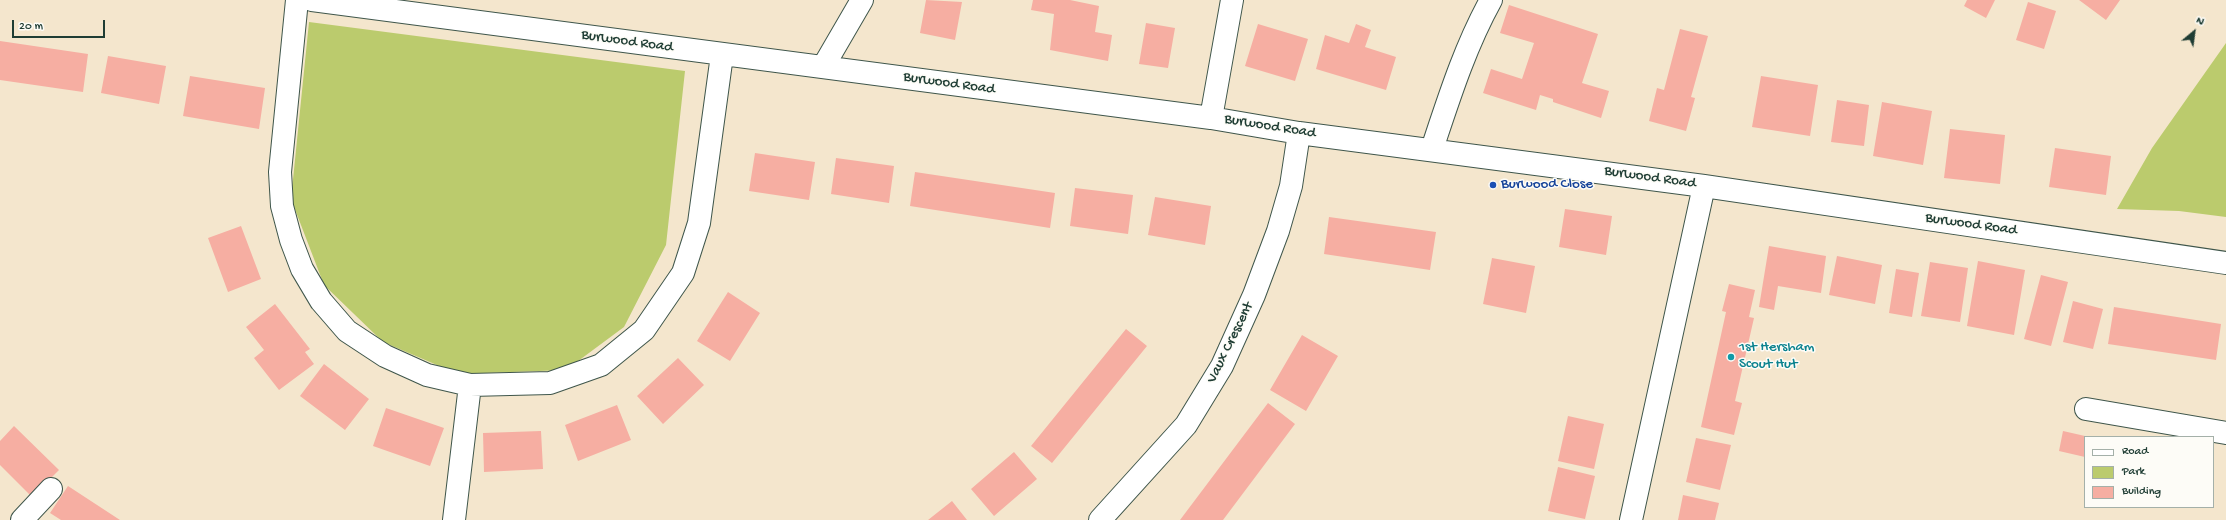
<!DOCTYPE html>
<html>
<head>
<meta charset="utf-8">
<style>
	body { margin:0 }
	#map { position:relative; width:2226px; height:520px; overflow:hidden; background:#f4e6cd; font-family:"Gochi Hand",sans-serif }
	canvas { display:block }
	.legend { position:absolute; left:2084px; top:436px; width:130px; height:72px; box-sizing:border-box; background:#fdfcf7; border:1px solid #a4b0a9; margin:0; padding:5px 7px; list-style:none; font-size:12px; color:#1f3d34 }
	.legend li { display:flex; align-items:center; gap:8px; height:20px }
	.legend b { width:20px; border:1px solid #a4b0a9 }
	.north { position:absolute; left:2174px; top:12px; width:40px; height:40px; -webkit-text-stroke:3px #fdfcf7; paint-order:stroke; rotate:29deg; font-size:11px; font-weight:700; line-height:16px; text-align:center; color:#1f3d34 }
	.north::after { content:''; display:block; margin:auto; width:14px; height:18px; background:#1f3d34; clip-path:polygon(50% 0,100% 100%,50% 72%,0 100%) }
	.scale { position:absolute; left:12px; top:20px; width:93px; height:18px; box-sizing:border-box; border:2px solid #1f3d34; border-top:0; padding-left:5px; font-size:12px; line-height:14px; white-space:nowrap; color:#1f3d34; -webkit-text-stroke:3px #fdfcf7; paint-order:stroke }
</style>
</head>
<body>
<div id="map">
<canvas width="2226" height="520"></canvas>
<ul class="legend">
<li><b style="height:5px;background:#fff"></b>Road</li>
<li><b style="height:11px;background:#bbcb6d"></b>Park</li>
<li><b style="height:11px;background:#f6aea2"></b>Building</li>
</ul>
<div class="north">N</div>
<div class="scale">20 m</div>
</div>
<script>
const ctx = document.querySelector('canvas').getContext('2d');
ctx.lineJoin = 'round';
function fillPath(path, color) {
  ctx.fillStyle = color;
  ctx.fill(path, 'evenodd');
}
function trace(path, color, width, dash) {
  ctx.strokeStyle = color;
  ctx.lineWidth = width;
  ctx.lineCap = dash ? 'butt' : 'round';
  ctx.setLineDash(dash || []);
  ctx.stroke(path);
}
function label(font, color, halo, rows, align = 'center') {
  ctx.font = font + ' "Gochi Hand",sans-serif';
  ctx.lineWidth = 3;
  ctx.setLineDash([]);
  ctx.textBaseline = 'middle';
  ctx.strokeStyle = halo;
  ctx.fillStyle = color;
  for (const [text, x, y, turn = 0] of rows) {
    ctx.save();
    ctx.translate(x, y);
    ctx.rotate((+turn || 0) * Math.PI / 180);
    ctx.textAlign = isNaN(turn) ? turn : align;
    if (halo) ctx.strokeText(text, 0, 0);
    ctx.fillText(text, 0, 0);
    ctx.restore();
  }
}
fillPath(new Path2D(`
	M309,22L685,71L666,245L624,327L566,370L458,374L383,342L324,285L291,199Z
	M2226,43V217L2179,211L2117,209L2152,148Z`), '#bbcb6d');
fillPath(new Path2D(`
	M926,0L962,2L955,40L920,33Z
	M1033,0H1070L1099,6L1095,32L1112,35L1108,61L1050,50L1054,14L1031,10Z
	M1967,0H1995L1986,18L1964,6Z
	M2079,0H2120L2106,20Z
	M2028,2L2056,11L2044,49L2016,40Z
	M1509,5L1598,34L1582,83L1609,91L1601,118L1553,102V99L1540,95L1536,110L1483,93L1491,69L1522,79L1534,43L1500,33Z
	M1146,23L1175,28L1168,68L1139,64Z
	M1258,24L1308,39L1295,81L1245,66Z
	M1356,24L1371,30L1365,47L1396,57L1386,90L1316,69L1325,35L1349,43Z
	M1680,29L1708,36L1691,97L1695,98L1686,131L1649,121L1657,88L1664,90Z
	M0,41L88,54L83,92L0,80Z
	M108,56L166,66L159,104L101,93Z
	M190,76L265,88L259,129L183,116Z
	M1761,76L1818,85L1810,136L1752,127Z
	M1837,100L1869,105L1864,146L1831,142Z
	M1882,102L1932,111L1923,165L1873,156Z
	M1950,129L2005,135L2000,184L1944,178Z
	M2055,148L2111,156L2106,195L2049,187Z
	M755,153L815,162L809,200L749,191Z
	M836,158L894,166L889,203L831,194Z
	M915,172L1055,193L1050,228L910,206Z
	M1075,188L1133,195L1128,234L1070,226Z
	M1155,197L1211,206L1205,245L1148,235Z
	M1565,209L1612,216L1606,255L1559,247Z
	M1329,217L1436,232L1430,270L1324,254Z
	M241,226L261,279L228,292L208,238Z
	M1769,246L1826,256L1821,293L1778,286L1774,310L1759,307Z
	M1837,256L1882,265L1875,304L1829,295Z
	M1492,258L1535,266L1526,313L1483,304Z
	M1978,261L2025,270L2014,335L1967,326Z
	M1930,262L1968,268L1960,322L1921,316Z
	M1896,269L1919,273L1912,317L1889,313Z
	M2041,275L2068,282L2051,346L2024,339Z
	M1729,284L1755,290L1749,317L1754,318L1735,401L1742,403L1734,435L1701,427L1726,312L1722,311Z
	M728,292L760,313L730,361L697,341Z
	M2073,301L2103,309L2093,349L2063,342Z
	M275,304L310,349L305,352L314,364L279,390L254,358L264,350L246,327Z
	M2114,307L2221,324L2216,360L2108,344Z
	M1126,329L1147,346L1052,463L1031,446Z
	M1302,335L1338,356L1306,411L1270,390Z
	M678,358L704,385L663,424L637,396Z
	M324,364L369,399L345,430L300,396Z
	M1268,403L1295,424L1223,520H1180Z
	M617,405L631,440L578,461L565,425Z
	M386,408L444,428L430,466L373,446Z
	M1568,416L1604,424L1594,469L1558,461Z
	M14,426L59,470L32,497L0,465V441Z
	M541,431L543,469L484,472L483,433Z
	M2063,431L2085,436V457L2059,451Z
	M1696,438L1731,445L1720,490L1686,482Z
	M1014,452L1037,479L994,516L971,489Z
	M1558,467L1595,476L1585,519L1548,511Z
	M68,486L120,520H61L50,513Z
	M1683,495L1719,503L1715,520H1678Z
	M952,501L967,520H928Z`), '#f6aea2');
const minor = new Path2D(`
	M297,0L280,172L282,206L291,240L302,269L321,301L347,331L385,356L427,375L470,385L550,383L601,365L644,330L683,273L699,223L722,55
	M312,0L1211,118L1299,133L1704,186L2226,263
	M823,67L862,0
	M1211,118L1232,0
	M1432,149C1449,98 1465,47 1491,0
	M2086,409L2226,433
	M22,520L51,489
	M454,520L470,385
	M1100,520L1186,425L1222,366L1254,295L1278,231L1291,186L1299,133
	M1631,520L1704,186`);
trace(minor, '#3f564b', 24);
trace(minor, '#fff', 22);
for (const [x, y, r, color] of [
	[1493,185,4,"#1a4fb4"],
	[1731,357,4,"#0f9aa8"]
]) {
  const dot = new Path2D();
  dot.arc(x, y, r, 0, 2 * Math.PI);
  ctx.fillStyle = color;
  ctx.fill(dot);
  trace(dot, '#fdfcf7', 1.5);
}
label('15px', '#1f3d34', '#fdfcf7', [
	["Burwood Road",627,42,8],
	["Burwood Road",949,84,8],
	["Burwood Road",1270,127,9],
	["Burwood Road",1650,178,8],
	["Burwood Road",1971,225,8],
	["Vaux Crescent",1231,343,-64]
]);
label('15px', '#164399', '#fdfcf7', [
	["Burwood Close",1501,185]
], 'left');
label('15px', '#0d838f', '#fdfcf7', [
	["1st Hersham",1739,348],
	["Scout Hut",1739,365]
], 'left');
</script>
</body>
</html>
